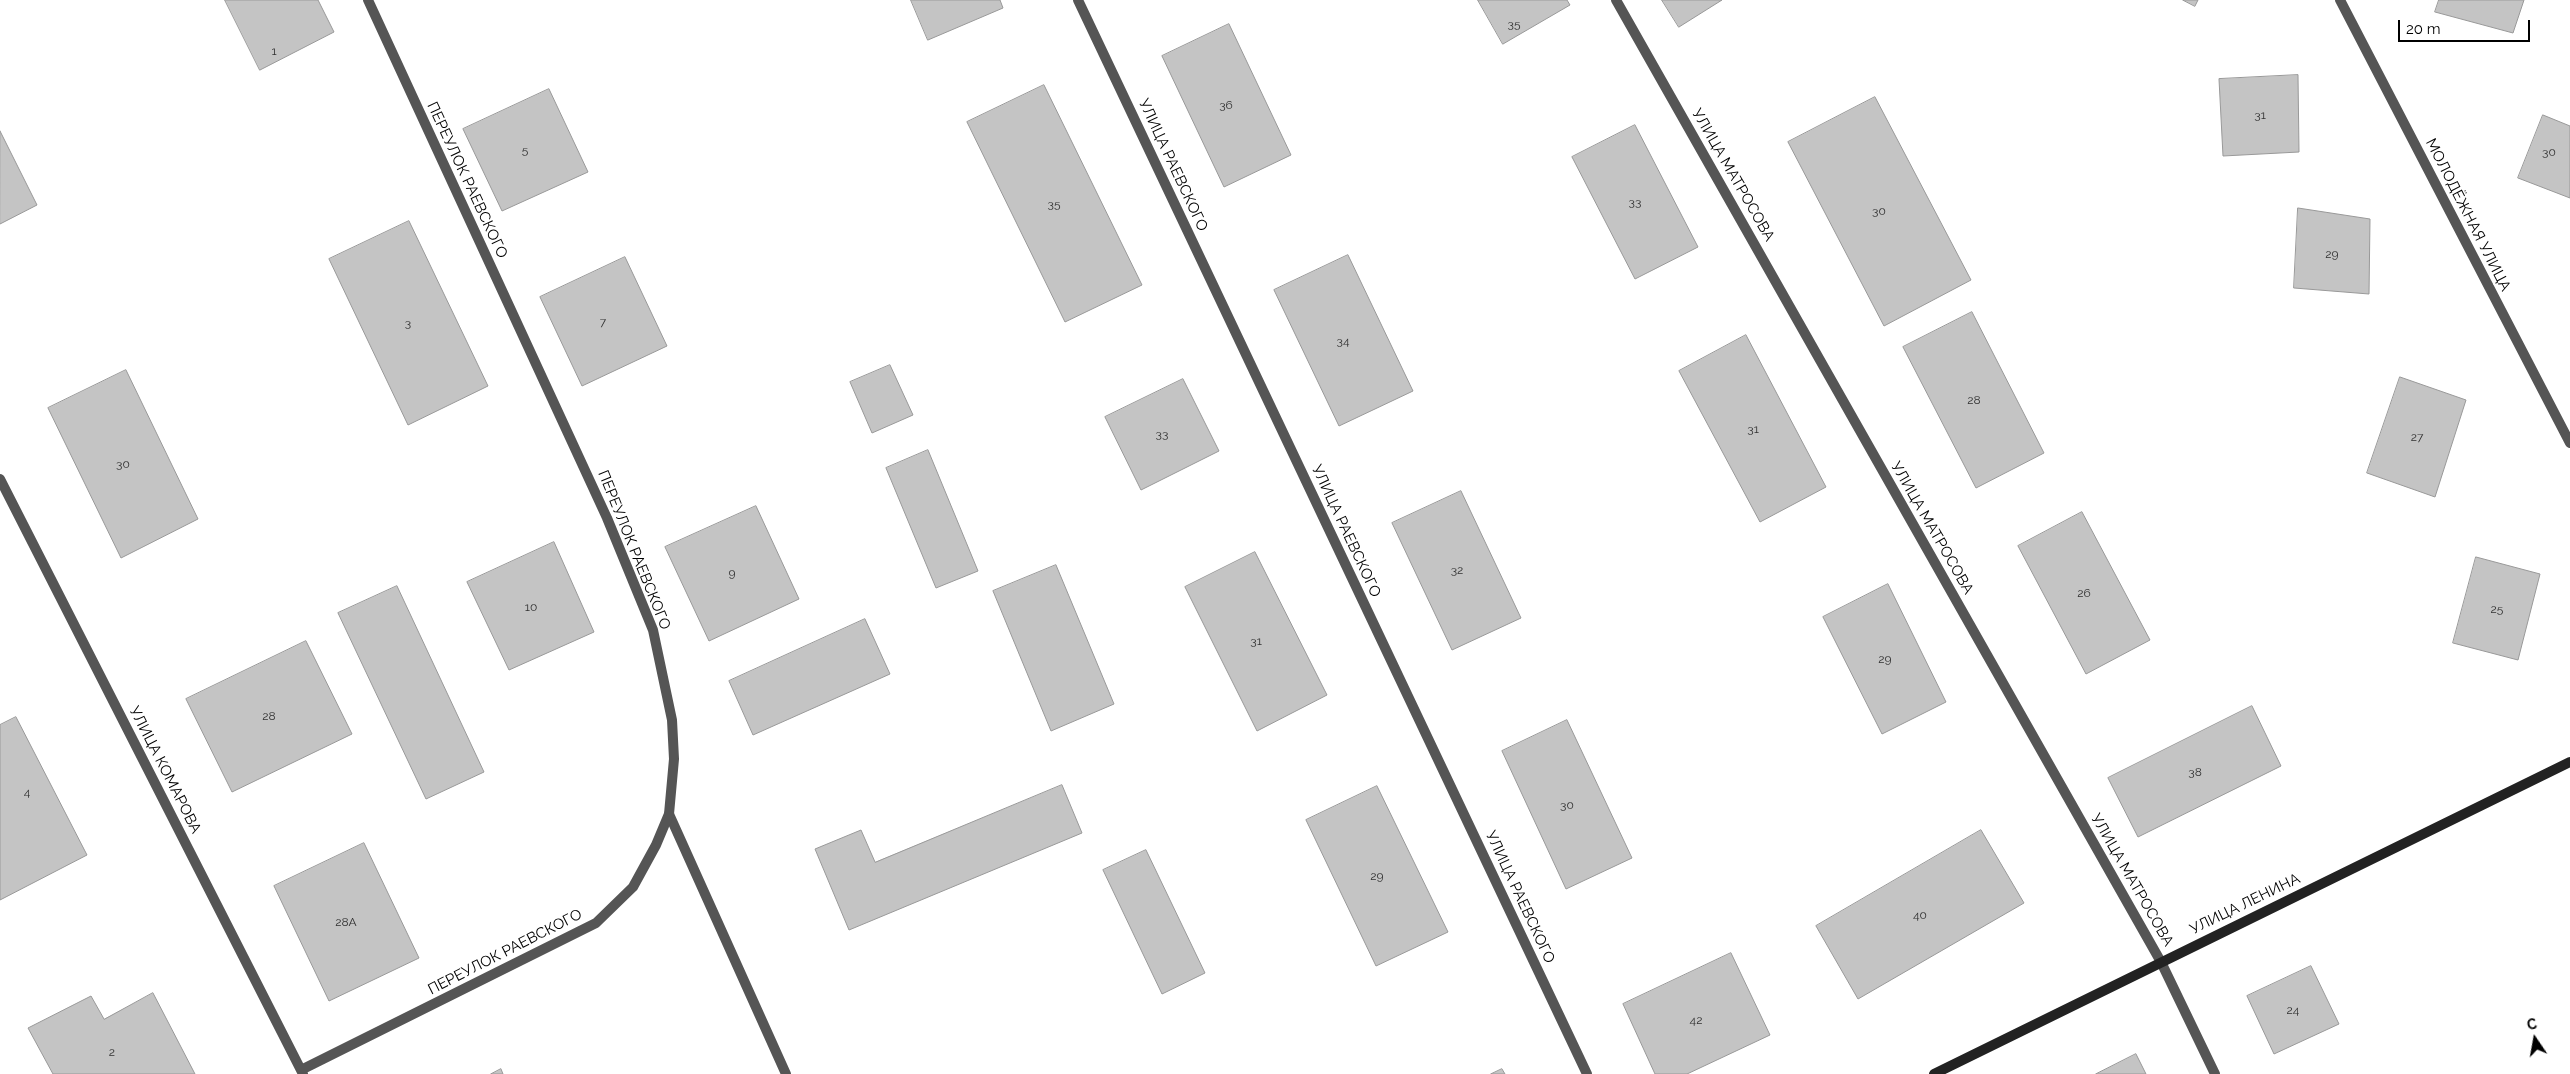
<!DOCTYPE html>
<html>
<head>
<meta charset="utf-8">
<style>
	body { margin:0 }
	#map { position:relative; width:2570px; height:1074px; overflow:hidden; background:#fff; font-family:Raleway,sans-serif }
	canvas { display:block }
	.north { position:absolute; left:2510px; top:1014px; width:50px; height:50px; -webkit-text-stroke:4px #fff; paint-order:stroke; rotate:348deg; font-size:14px; font-weight:700; line-height:20px; text-align:center; color:#000 }
	.north::after { content:''; display:block; margin:auto; width:18px; height:22px; background:#000; clip-path:polygon(50% 0,100% 100%,50% 72%,0 100%) }
	.scale { position:absolute; left:2398px; top:20px; width:132px; height:22px; box-sizing:border-box; border:2px solid #000; border-top:0; padding-left:6px; font-size:15px; line-height:18px; white-space:nowrap; color:#000; -webkit-text-stroke:4px #fff; paint-order:stroke }
</style>
</head>
<body>
<div id="map">
<canvas width="2570" height="1074"></canvas>
<div class="north">С</div>
<div class="scale">20 m</div>
</div>
<script>
const ctx = document.querySelector('canvas').getContext('2d');
ctx.lineJoin = 'round';
function fillPath(path, color) {
  ctx.fillStyle = color;
  ctx.fill(path, 'evenodd');
}
function trace(path, color, width, dash) {
  ctx.strokeStyle = color;
  ctx.lineWidth = width;
  ctx.lineCap = dash ? 'butt' : 'round';
  ctx.setLineDash(dash || []);
  ctx.stroke(path);
}
function label(font, color, halo, rows, align = 'center') {
  ctx.font = font + ' Raleway,sans-serif';
  ctx.lineWidth = 4.5;
  ctx.setLineDash([]);
  ctx.textBaseline = 'middle';
  ctx.strokeStyle = halo;
  ctx.fillStyle = color;
  for (const [text, x, y, turn = 0] of rows) {
    ctx.save();
    ctx.translate(x, y);
    ctx.rotate((+turn || 0) * Math.PI / 180);
    ctx.textAlign = isNaN(turn) ? turn : align;
    if (halo) ctx.strokeText(text, 0, 0);
    ctx.fillText(text, 0, 0);
    ctx.restore();
  }
}
const building = new Path2D(`
	M225,0H318L334,32L260,70Z
	M911,0H1000L1003,8L928,40Z
	M1478,0H1567L1570,5L1503,44Z
	M1662,0H1722L1679,27Z
	M2183,0H2198L2195,6Z
	M2439,0H2524L2513,33L2435,12Z
	M1229,24L1291,155L1224,187L1162,56Z
	M2298,75L2299,152L2223,156L2219,79Z
	M1044,85L1142,285L1065,322L967,122Z
	M549,89L588,172L502,211L463,129Z
	M1875,97L1971,280L1884,326L1788,142Z
	M2543,115L2570,126V198L2518,178Z
	M1635,125L1698,247L1635,279L1572,157Z
	M0,131L37,205L0,224Z
	M2298,208L2370,219L2369,294L2294,288Z
	M409,221L488,386L408,425L329,259Z
	M1348,255L1413,391L1339,426L1274,290Z
	M625,257L667,346L582,386L540,297Z
	M1972,312L2044,453L1976,488L1903,347Z
	M1746,335L1826,487L1760,522L1679,371Z
	M890,365L913,415L872,433L850,382Z
	M126,370L198,519L121,558L48,408Z
	M2400,377L2466,400L2435,497L2367,473Z
	M1183,379L1219,451L1141,490L1105,417Z
	M928,450L978,571L936,588L886,468Z
	M1461,491L1521,618L1452,650L1392,523Z
	M756,506L799,599L709,641L665,547Z
	M2082,512L2150,640L2086,674L2018,546Z
	M554,542L594,632L509,670L467,582Z
	M1255,552L1327,695L1257,731L1185,587Z
	M2476,557L2540,574L2518,660L2453,643Z
	M1056,565L1114,704L1051,731L993,591Z
	M1888,584L1946,702L1882,734L1823,617Z
	M397,586L484,772L426,799L338,613Z
	M865,619L890,674L753,735L729,681Z
	M306,641L352,734L232,792L186,699Z
	M2252,706L2281,766L2138,837L2108,778Z
	M16,717L87,855L0,900V725Z
	M1567,720L1632,858L1566,889L1502,751Z
	M1062,785L1082,833L849,930L815,849L861,830L875,862Z
	M1377,786L1448,932L1376,966L1306,820Z
	M1981,830L2024,903L1858,999L1816,926Z
	M364,843L419,958L329,1001L274,886Z
	M1146,850L1205,973L1162,994L1103,870Z
	M1731,953L1770,1035L1687,1074H1655L1623,1004Z
	M2311,966L2339,1024L2274,1054L2247,996Z
	M153,993L195,1074H53L28,1028L91,996L104,1019Z
	M2136,1054L2146,1074H2096Z
	M501,1069L503,1074H491Z
	M1502,1069L1505,1074H1491Z`);
fillPath(building, '#c4c4c4');
trace(building, '#999', 1);
trace(new Path2D(`
	M669,814L786,1074`), '#555', 10);
trace(new Path2D(`
	M1078,0L1587,1074
	M1616,0L2161,962L2215,1074
	M2340,0L2570,443
	M0,479L303,1074
	M301,1070L596,923L633,887L656,845L669,814L674,759L672,720L653,630L607,518L368,0`), '#555', 10);
trace(new Path2D(`
	M1934,1074L2570,762`), '#222', 10);
label('12px', '#313131', null, [
	["35",1514,24],
	["1",274,51],
	["36",1226,105],
	["31",2260,115],
	["5",525,150],
	["30",2549,152],
	["33",1635,202],
	["35",1054,204],
	["30",1879,211],
	["29",2332,254],
	["7",603,322],
	["3",408,323],
	["34",1343,341],
	["28",1974,400],
	["31",1753,429],
	["33",1162,434],
	["27",2417,437],
	["30",123,464],
	["32",1457,570],
	["9",732,573],
	["26",2084,593],
	["10",531,607],
	["25",2497,609],
	["31",1256,641],
	["29",1885,659],
	["28",269,716],
	["38",2195,772],
	["4",27,792],
	["30",1567,805],
	["29",1377,876],
	["40",1920,915],
	["28А",346,922],
	["24",2293,1010],
	["42",1696,1020],
	["2",112,1052]
]);
label('15px', '#000', '#fff', [
	["УЛИЦА РАЕВСКОГО",1173,165,65],
	["УЛИЦА МАТРОСОВА",1733,175,60],
	["ПЕРЕУЛОК РАЕВСКОГО",467,180,65],
	["МОЛОДЁЖНАЯ УЛИЦА",2468,215,63],
	["УЛИЦА МАТРОСОВА",1932,528,60],
	["УЛИЦА РАЕВСКОГО",1346,531,65],
	["ПЕРЕУЛОК РАЕВСКОГО",634,550,68],
	["УЛИЦА КОМАРОВА",165,770,63],
	["УЛИЦА МАТРОСОВА",2132,880,60],
	["УЛИЦА РАЕВСКОГО",1520,897,65],
	["УЛИЦА ЛЕНИНА",2245,904,-26],
	["ПЕРЕУЛОК РАЕВСКОГО",505,952,-27]
]);
</script>
</body>
</html>
